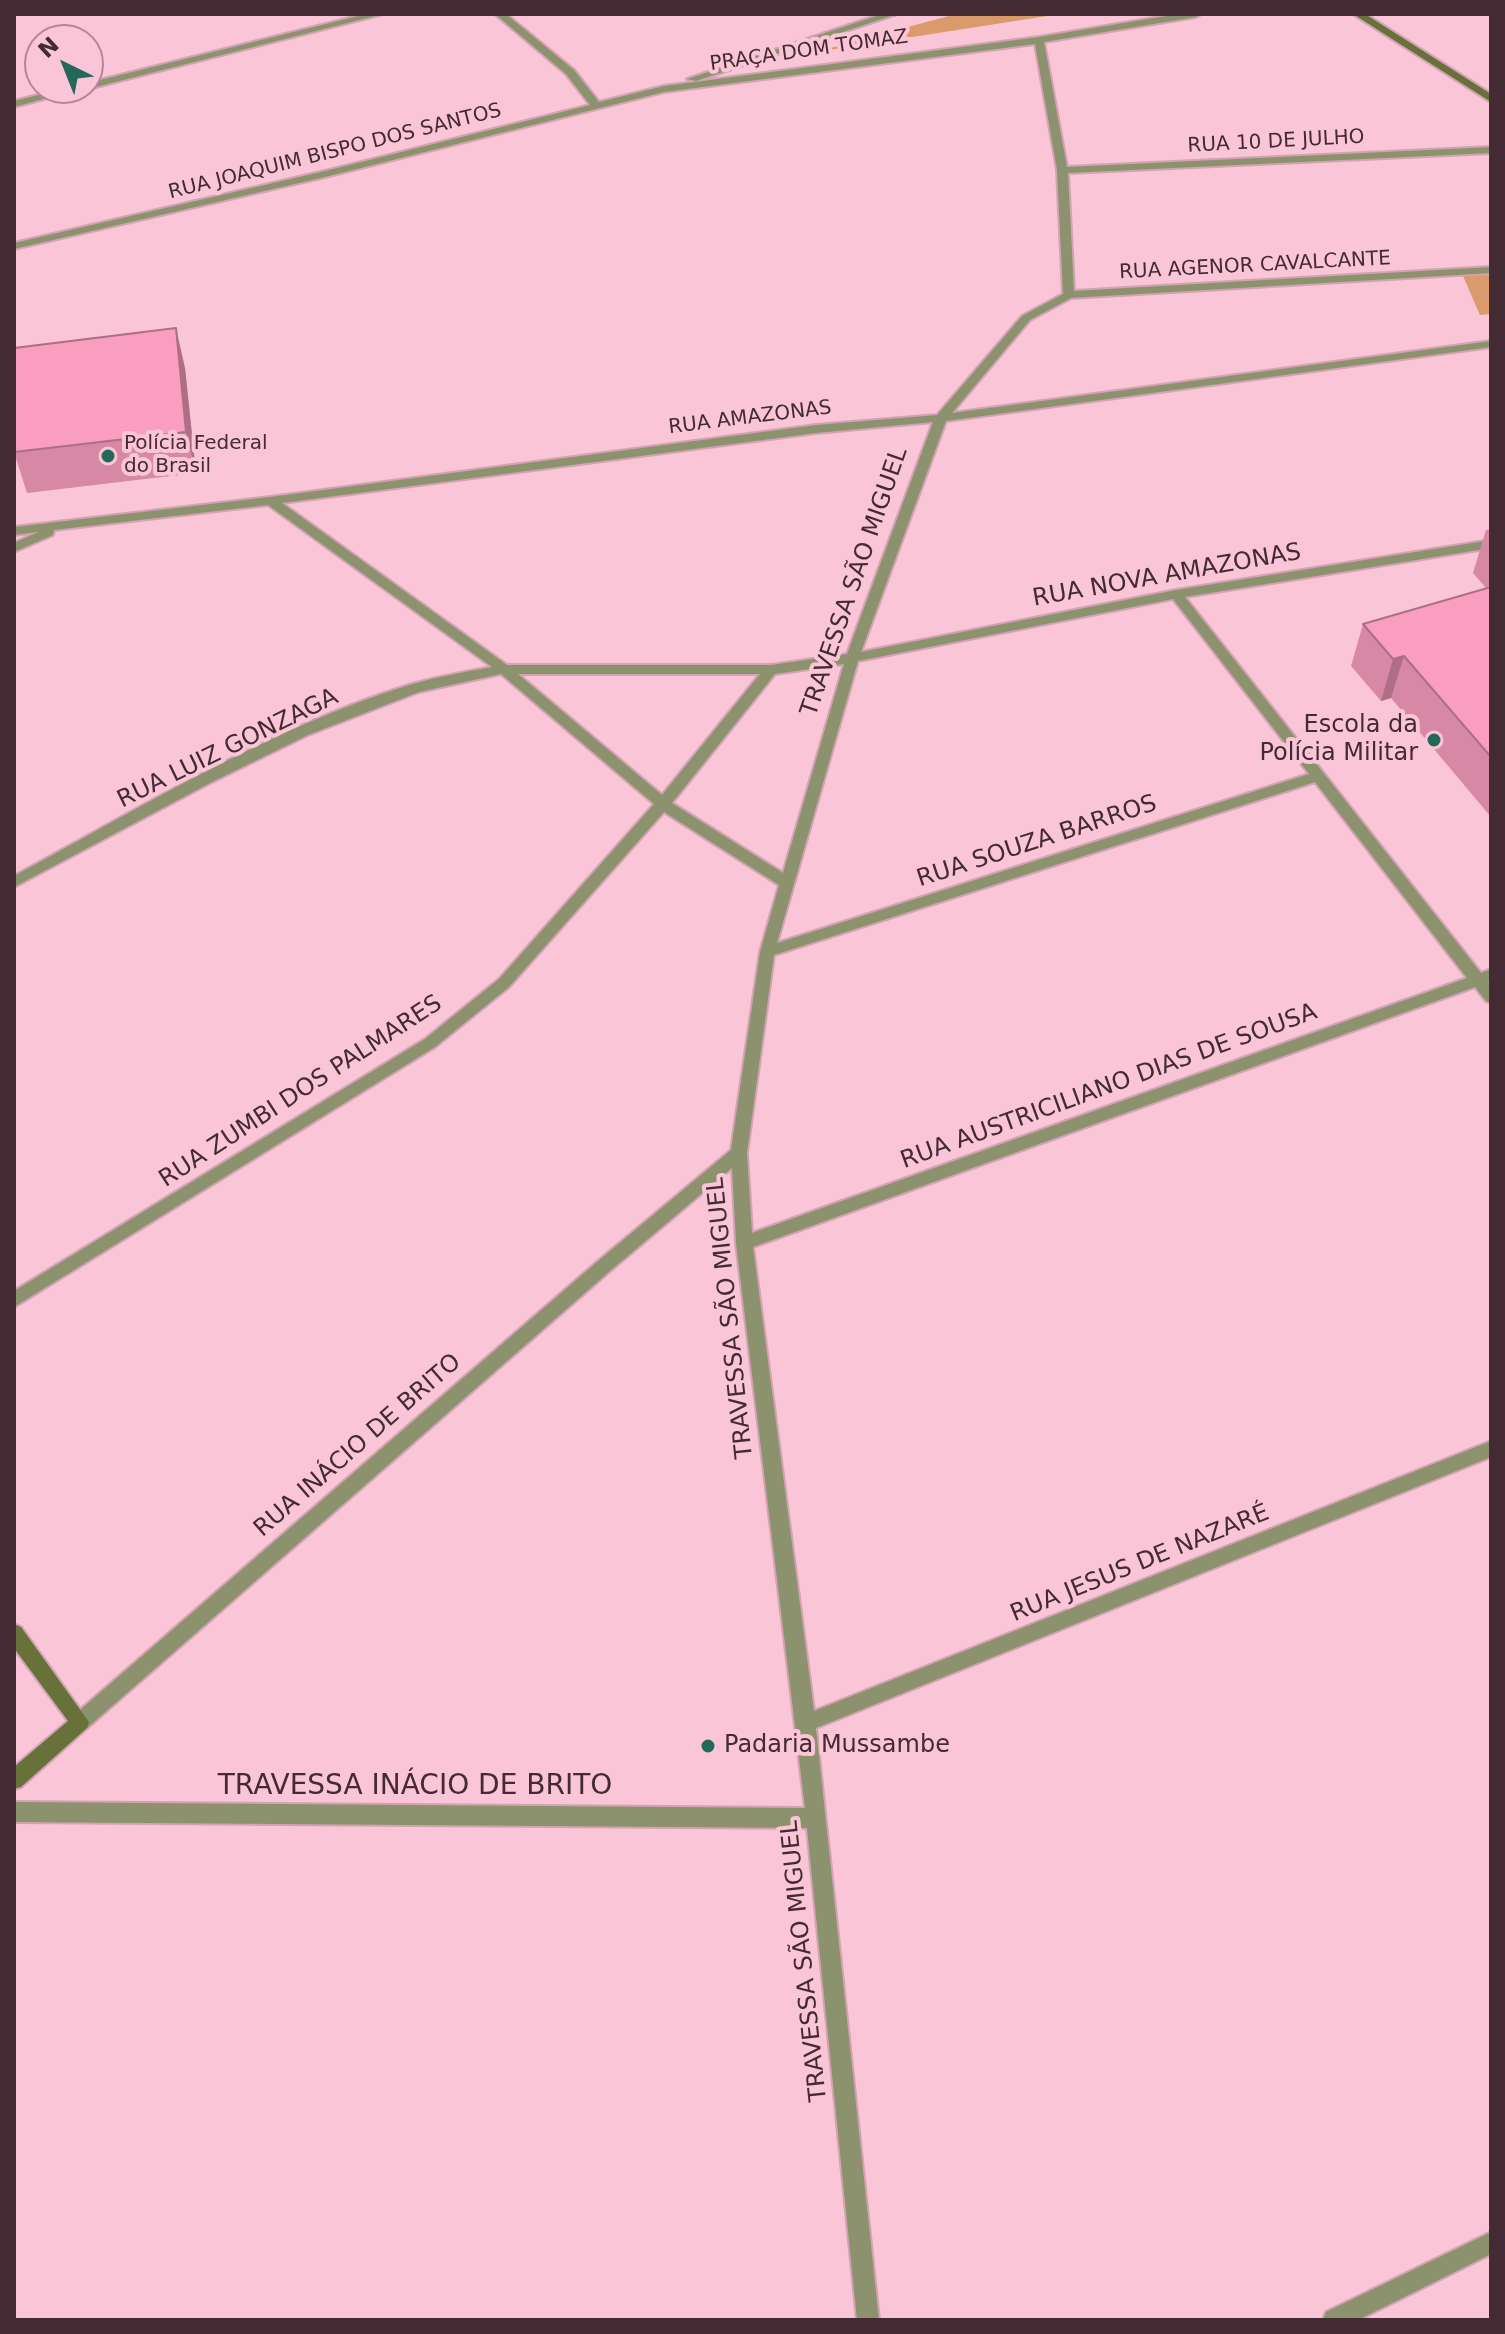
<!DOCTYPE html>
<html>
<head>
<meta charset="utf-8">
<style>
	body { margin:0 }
	#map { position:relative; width:1505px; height:2334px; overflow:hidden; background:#fac6d7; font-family:"DejaVu Sans",sans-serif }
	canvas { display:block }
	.frame { position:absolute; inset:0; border:16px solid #432a33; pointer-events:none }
	.north { position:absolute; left:24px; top:24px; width:80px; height:80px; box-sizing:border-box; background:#fac6d7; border:2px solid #b18895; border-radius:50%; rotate:317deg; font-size:22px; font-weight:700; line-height:32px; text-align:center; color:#432a33 }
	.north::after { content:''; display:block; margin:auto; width:28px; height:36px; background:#24685a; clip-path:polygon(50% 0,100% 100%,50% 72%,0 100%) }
</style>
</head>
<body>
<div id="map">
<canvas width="1505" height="2334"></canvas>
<div class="frame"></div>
<div class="north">N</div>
</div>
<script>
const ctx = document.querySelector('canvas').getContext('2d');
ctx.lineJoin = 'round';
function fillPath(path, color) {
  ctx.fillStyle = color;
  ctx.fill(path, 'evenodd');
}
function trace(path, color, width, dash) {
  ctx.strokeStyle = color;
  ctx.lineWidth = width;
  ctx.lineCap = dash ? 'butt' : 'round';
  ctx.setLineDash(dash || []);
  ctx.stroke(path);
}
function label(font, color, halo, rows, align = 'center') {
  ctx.font = font + ' "DejaVu Sans",sans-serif';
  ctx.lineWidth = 8;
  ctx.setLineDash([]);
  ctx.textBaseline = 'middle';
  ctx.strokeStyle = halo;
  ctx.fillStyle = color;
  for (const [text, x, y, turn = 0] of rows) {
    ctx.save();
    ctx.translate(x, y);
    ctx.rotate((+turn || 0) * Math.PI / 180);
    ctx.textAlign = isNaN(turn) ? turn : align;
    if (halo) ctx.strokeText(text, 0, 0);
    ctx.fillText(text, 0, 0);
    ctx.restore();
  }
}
fillPath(new Path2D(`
	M956,14H1060L816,52Z
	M1491,274V314L1480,315L1463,276Z`), '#da9a6b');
const street = new Path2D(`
	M366,14H383L88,89L84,88H88V83Z
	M495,14H506L574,70L599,102L664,86L1039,37L1178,14H1201L1196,17L1044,42L1067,167L1491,147V153L1068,173L1074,291L1491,267V273L1071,298L1030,320L952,413L1491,341V347L946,421L861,652L1176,590L1491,540V548L1185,597L1481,973L1491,969V981L1488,982L1491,986V1003L1486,1001L1475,987L753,1247L814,1711L1491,1441V1457L816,1728L879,2320H857L807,1828L14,1822V1802L805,1808L736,1243L732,1168L610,1271L87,1728L80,1731L73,1728L71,1722L73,1716L598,1261L731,1150L760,952L779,885L664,812L509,987L435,1047L14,1307V1291L425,1039L499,979L654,804L501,674L419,692L308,735L210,783L14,887V876C142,807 270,728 409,685C436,677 464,672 492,667L268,505L54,530L53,535L14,552V543L38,532L14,535V527L270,497L816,425L937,415L1022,316L1063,294L1057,170L1035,44L664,92L325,177L14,249V243L325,171L590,105L566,74ZM933,422L847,654L771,665H507L282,503L816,433ZM1173,599L1309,774L777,943L858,661ZM844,664L783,873L672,803L775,674ZM518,674H760L662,795ZM1315,782L1467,978L752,1233L747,1153L774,955Z
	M882,14H897L696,81L687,79Z
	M66,88H84L14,107V101Z
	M1491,2232V2254L1358,2320H1323L1326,2312Z`);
const secondary = new Path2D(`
	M1353,14H1365L1491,94V102Z
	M14,1624L21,1627L89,1722L87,1728L21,1787L14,1789V1767L68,1721L14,1648Z`);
trace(street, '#d2a4b3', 4);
trace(secondary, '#d2a4b3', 4);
fillPath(street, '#8c926e');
fillPath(secondary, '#68713a');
fillPath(new Path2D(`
	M185,368L196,473L27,493L14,452Z
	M1491,529V817L1391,698L1381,701L1351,666L1363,624L1486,588L1473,573L1486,530Z`), '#d688a4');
fillPath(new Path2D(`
	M176,328L185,368L196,473L186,432Z
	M1404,656L1391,698L1381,701L1393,659Z`), '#ae6f86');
const building = new Path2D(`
	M176,328L186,432L14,452V348Z
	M1491,587V757L1404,656L1393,659L1363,624Z`);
fillPath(building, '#f99ebf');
trace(building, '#ae6f86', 2);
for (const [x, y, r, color] of [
	[108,456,8,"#24685a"],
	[1434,740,8,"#24685a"],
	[708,1746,8,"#24685a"]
]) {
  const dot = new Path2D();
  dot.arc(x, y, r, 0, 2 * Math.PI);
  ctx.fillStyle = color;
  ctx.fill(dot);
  trace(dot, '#fac6d7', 3);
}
label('20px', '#432a33', '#fac6d7', [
	["PRAÇA DOM TOMAZ",809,51,-8],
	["RUA 10 DE JULHO",1276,142,-3],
	["RUA JOAQUIM BISPO DOS SANTOS",335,152,-14],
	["RUA AGENOR CAVALCANTE",1255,266,-3],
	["RUA AMAZONAS",750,418,-7]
]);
label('20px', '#432a33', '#fac6d7', [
	["Polícia Federal",124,444],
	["do Brasil",124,467]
], 'left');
label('24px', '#432a33', '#fac6d7', [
	["RUA NOVA AMAZONAS",1167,576,-10],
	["TRAVESSA SÃO MIGUEL",855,582,-71],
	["RUA LUIZ GONZAGA",228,749,-26],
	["RUA SOUZA BARROS",1037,842,-18],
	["RUA AUSTRICILIANO DIAS DE SOUSA",1109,1087,-20],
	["RUA ZUMBI DOS PALMARES",301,1092,-33],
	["TRAVESSA SÃO MIGUEL",731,1318,-96],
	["RUA INÁCIO DE BRITO",358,1446,-41],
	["RUA JESUS DE NAZARÉ",1140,1564,-22],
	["TRAVESSA SÃO MIGUEL",805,1961,-96]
]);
label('24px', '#432a33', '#fac6d7', [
	["Escola da",1418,726],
	["Polícia Militar",1418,754],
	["Padaria Mussambe",724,1746,"left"]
], 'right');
label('28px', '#432a33', '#fac6d7', [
	["TRAVESSA INÁCIO DE BRITO",415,1787]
]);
</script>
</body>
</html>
